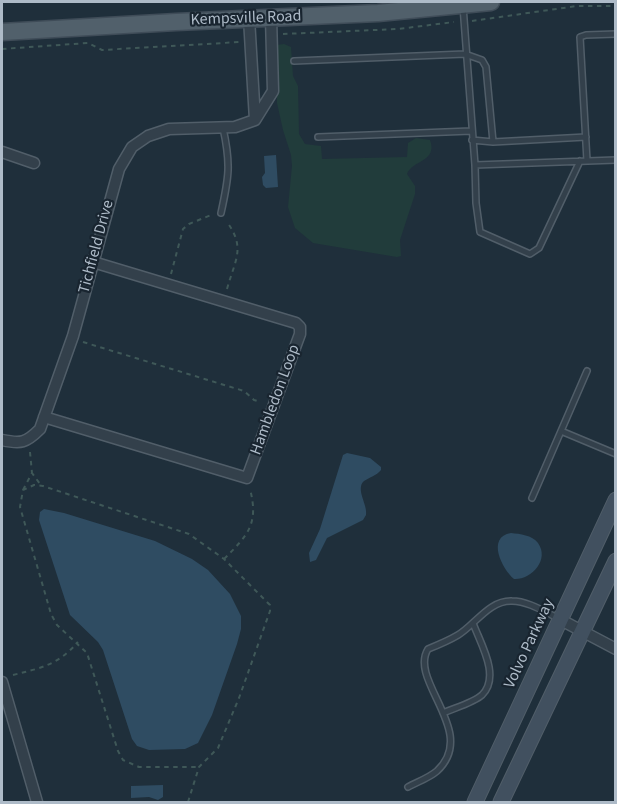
<!DOCTYPE html>
<html>
<head>
<meta charset="utf-8">
<style>
	body { margin:0 }
	#map { position:relative; width:617px; height:804px; overflow:hidden; background:#1f2f3b; font-family:"Source Sans 3",sans-serif }
	canvas { display:block }
	.frame { position:absolute; inset:0; border:3px solid #aebbc8; pointer-events:none }
</style>
</head>
<body>
<div id="map">
<canvas width="617" height="804"></canvas>
<div class="frame"></div>
</div>
<script>
const ctx = document.querySelector('canvas').getContext('2d');
ctx.lineJoin = 'round';
function fillPath(path, color) {
  ctx.fillStyle = color;
  ctx.fill(path, 'evenodd');
}
function trace(path, color, width, dash) {
  ctx.strokeStyle = color;
  ctx.lineWidth = width;
  ctx.lineCap = dash ? 'butt' : 'round';
  ctx.setLineDash(dash || []);
  ctx.stroke(path);
}
function label(font, color, halo, rows, align = 'center') {
  ctx.font = font + ' "Source Sans 3",sans-serif';
  ctx.lineWidth = 4.5;
  ctx.setLineDash([]);
  ctx.textBaseline = 'middle';
  ctx.strokeStyle = halo;
  ctx.fillStyle = color;
  for (const [text, x, y, turn = 0] of rows) {
    ctx.save();
    ctx.translate(x, y);
    ctx.rotate((+turn || 0) * Math.PI / 180);
    ctx.textAlign = isNaN(turn) ? turn : align;
    if (halo) ctx.strokeText(text, 0, 0);
    ctx.fillText(text, 0, 0);
    ctx.restore();
  }
}
fillPath(new Path2D(`
	M284,44L291,47L293,76L298,86L299,134L305,144L321,146L322,159L407,157L408,143L416,138L430,140C438,162 412,160 407,174L415,186V194L400,240L401,256L397,257L313,243L295,228L288,207L292,166L291,155L283,130L277,103L276,45Z`), '#213c3b');
fillPath(new Path2D(`
	M276,155L278,187L266,188L263,185L262,177L265,173L264,156Z
	M347,453L370,458L381,467V470C376,476 370,477 364,481C355,489 368,505 366,515L363,520L327,538L316,560L310,562L309,553L320,529L343,455Z
	M44,509L64,513L155,541L192,559L208,570L230,594L241,616V629L237,644L212,715L198,743L185,749L149,750L137,746L132,739L103,650L98,642L70,615L39,520L40,512Z
	M511,533C520,534 532,535 538,543C550,560 531,580 514,579C502,569 486,537 511,533Z
	M163,785V797L158,800L149,797L131,798V786Z`), '#2f4c62');
const lane = new Path2D(`
	M463,6L475,165L616,160
	M294,61L465,54L482,60L486,67L493,142
	M318,137L471,131
	M472,140L493,142L586,137
	M587,161L580,37L586,35L616,34
	M475,165L476,203L480,232L530,254L539,248L580,161
	M221,213C229,177 231,164 223,128
	M561,431L616,454
	M532,498L587,371
	M443,713C454,708 473,703 482,695C501,676 480,643 473,623
	M408,787C417,782 429,778 437,771C479,732 408,681 428,649C438,645 448,641 458,635C475,625 489,600 512,601C528,601 545,612 560,619`);
const street = new Path2D(`
	M249,18L255,120
	M2,152L34,163
	M44,417L247,478L300,334V327L296,323L93,262
	M2,440C21,444 26,443 40,429L73,336L119,169L132,147L148,136L169,129L235,127L255,120L273,91L271,17
	M561,620L616,649
	M2,682L37,802`);
const secondary = new Path2D(`
	M475,802L616,500
	M501,802L616,561`);
const primary = new Path2D(`
	M2,32L176,22L378,13L491,2`);
trace(lane, '#515e69', 8);
trace(street, '#515e69', 13);
trace(secondary, '#515e69', 17);
trace(primary, '#3f4c58', 19);
trace(new Path2D(`
	M472,21L577,6H616
	M283,34L398,29L454,22
	M2,49L88,43L102,50L240,42
	M171,274L183,229L189,224L211,215
	M227,289C235,260 246,248 227,222
	M83,342L244,391L254,400L261,402
	M30,452L32,473
	M23,490L32,473L40,484
	M224,559C248,535 259,524 250,489
	M13,675C41,668 58,665 78,642
	M188,802L199,767L218,748L239,698L270,611V605L224,559L189,534L43,486L34,485L23,490L20,507L51,614L57,625L87,653L118,751L123,760L139,767H199`), '#3f5858', 2, [4.5, 4.5]);
trace(lane, '#33404b', 5);
trace(street, '#33404b', 10);
trace(secondary, '#41505f', 15);
trace(primary, '#51606b', 16);
label('16px', '#aebbc8', '#192530', [
	["Kempsville Road",246,19,-2],
	["Tichfield Drive",97,247,-75],
	["Hambledon Loop",276,400,-70],
	["Volvo Parkway",530,644,-65]
]);
</script>
</body>
</html>
